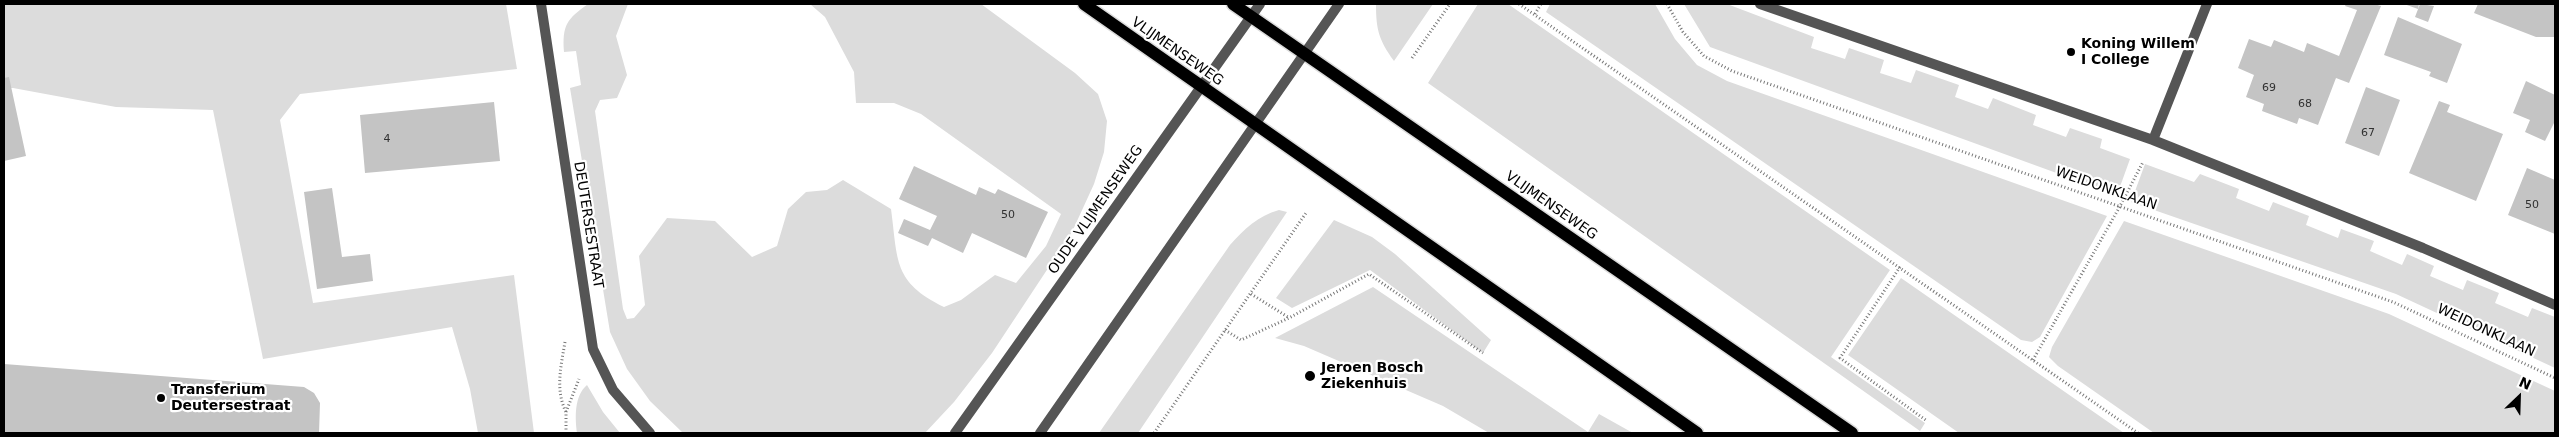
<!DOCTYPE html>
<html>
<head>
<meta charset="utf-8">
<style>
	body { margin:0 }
	#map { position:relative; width:2559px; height:437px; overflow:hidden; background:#fff; font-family:"DejaVu Sans",sans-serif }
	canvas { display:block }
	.frame { position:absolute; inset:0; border:5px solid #000; pointer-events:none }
	.north { position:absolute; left:2494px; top:372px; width:50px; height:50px; -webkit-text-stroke:4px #fff; paint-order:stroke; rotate:24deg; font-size:14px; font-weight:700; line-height:20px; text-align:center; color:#000 }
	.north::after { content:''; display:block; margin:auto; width:18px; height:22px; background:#000; clip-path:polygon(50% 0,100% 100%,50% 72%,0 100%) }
</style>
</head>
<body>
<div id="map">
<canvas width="2559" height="437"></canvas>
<div class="frame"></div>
<div class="north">N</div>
</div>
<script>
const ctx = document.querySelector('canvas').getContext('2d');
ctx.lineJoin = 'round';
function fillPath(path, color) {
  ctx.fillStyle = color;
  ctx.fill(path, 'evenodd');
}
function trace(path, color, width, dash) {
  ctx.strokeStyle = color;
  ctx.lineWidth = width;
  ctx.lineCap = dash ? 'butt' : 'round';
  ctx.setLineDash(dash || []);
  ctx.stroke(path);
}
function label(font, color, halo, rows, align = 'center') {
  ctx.font = font + ' "DejaVu Sans",sans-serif';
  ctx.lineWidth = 4.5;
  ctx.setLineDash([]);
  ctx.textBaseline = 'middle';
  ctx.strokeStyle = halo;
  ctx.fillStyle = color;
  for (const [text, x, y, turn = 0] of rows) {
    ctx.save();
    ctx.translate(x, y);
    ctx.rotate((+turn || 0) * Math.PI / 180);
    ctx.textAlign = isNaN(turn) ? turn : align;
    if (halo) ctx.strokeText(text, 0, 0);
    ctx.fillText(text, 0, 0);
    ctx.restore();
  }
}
fillPath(new Path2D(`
	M4,4H506L517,69L300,94L280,120L313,303L514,275L534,433H478L470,389L452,327L263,359L213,110L116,107L13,88H4Z
	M588,4H628L616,36L627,75L617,98L600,100L595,111L623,309L627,319L634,318L645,305L639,256L667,218L715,221L752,257L777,246L788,209L806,192L827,190L843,180L891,209C898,261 893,282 944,307L961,300L995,275L1016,283L1046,246L1061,214L921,114L894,103H856L854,72L825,17L810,4H981L1075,73L1098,94L1107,121L1104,152L1094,184L1072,232L992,353L954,402L925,433H683L650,401L627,369L610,332L570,88L581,85L576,51L564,52C562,25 567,19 588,4Z
	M1376,4H1433L1394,61C1379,40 1376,30 1376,4Z
	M1478,4H1508L1890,270L1831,357L1925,423L1920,431L1428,83Z
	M1550,4H1655L1675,39L1697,65L1727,81L2107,216L2040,337L2032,342L2021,340L1546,12Z
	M1684,4H1727L1814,37L1811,48L1845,59L1849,48L1884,60L1880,73L1911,83L1916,70L1959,85L1955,97L1988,109L1993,98L2036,115L2033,125L2066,137L2070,128L2102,139L2100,148L2130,159L2117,195L1710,47Z
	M2145,164L2194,182L2200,174L2239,189L2236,198L2269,211L2273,202L2309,216L2306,225L2338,238L2341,229L2374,241L2370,251L2402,265L2407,254L2434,266L2430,276L2463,290L2467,280L2499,293L2495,303L2528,317L2532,308L2555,317V368L2396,294L2131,202Z
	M1279,210L1287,212L1138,433H1099L1230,245C1244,229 1258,216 1279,210Z
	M1334,220L1372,237L1395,254L1491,340L1483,353L1370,270L1292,308L1276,298Z
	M2124,221L2389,314L2555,391V433H2154L2058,366L2049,357L2052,347Z
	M1901,278L2124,433H1959L1848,355Z
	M1373,287L1588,432L1599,414L1633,433H1489L1443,406L1304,346L1275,338Z
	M587,385L603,412L620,433H577C575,418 574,396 587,385Z`), '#dcdcdc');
fillPath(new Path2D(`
	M2346,4H2374L2381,6L2349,83L2336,78L2318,125L2299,118L2297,124L2262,111L2264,104L2246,97L2254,75L2238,68L2249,39L2271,47L2274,40L2304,52L2307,43L2339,56L2357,10L2345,6Z
	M2404,4H2419L2418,9Z
	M2420,4L2434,6L2428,22L2415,17Z
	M2478,4H2555V37H2536L2474,13Z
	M2398,17L2462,44L2447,83L2429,76L2431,72L2384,55Z
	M9,77L26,156L4,161V78Z
	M2526,81L2555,95V121L2545,141L2525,132L2530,120L2513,113Z
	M2366,87L2400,100L2379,156L2345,143Z
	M2439,101L2450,105L2447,112L2503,134L2476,201L2409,173Z
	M494,102L500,161L365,173L360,115Z
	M914,166L976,195L979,187L995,194L998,189L1048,212L1026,258L972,233L963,253L932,238L928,246L898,233L904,219L930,230L937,216L899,199Z
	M2527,168L2555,180V234L2508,215Z
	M332,188L342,257L370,254L373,281L317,289L304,192Z
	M4,364L304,387L314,393L320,403L319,433H4Z`), '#c4c4c4');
const primary = new Path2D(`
	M1084,4L1697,433
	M1233,4L1852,433`);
trace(primary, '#dbdbdb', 15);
trace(new Path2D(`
	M1519,4L2138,433
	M1667,4L1683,32L1704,56L1732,71L2393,302L2555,378
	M1535,14L1541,4
	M1412,58L1450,4
	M1900,267L1840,358L1927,421
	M1251,294L1288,317
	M1225,330L1241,340L1289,318L1369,274L1483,353
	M565,342C561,366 555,390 566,412
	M2033,360L2119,208L2143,162
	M566,433V412L579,379
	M1154,433L1306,213`), '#777', 3, [1, 2.5]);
trace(new Path2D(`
	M1760,4L2153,140L2423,248L2555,305
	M2153,140L2207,4`), '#555', 10);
trace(new Path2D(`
	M541,4L593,349L613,390L650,433
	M955,433L1260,4
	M1040,433L1339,4`), '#555', 10);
trace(primary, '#000', 12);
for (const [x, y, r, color] of [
	[2071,52,5,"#000"],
	[1310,376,6,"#000"],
	[161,398,5,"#000"]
]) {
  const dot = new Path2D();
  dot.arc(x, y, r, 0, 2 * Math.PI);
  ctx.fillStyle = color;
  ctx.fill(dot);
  trace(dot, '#fff', 2);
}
label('11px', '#313131', null, [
	["69",2269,88],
	["68",2305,104],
	["67",2368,133],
	["4",387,139],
	["50",2532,205],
	["50",1008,215]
]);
label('bold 14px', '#000', '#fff', [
	["Koning Willem",2081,44],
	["I College",2081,60],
	["Jeroen Bosch",1321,368],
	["Ziekenhuis",1321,384],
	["Transferium",171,390],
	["Deutersestraat",171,406]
], 'left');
label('14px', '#000', '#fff', [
	["VLIJMENSEWEG",1177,52,35],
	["WEIDONKLAAN",2106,189,19],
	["VLIJMENSEWEG",1551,206,35],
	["OUDE VLIJMENSEWEG",1096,210,-55],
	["DEUTERSESTRAAT",588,225,81],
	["WEIDONKLAAN",2486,331,25]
]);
</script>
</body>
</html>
